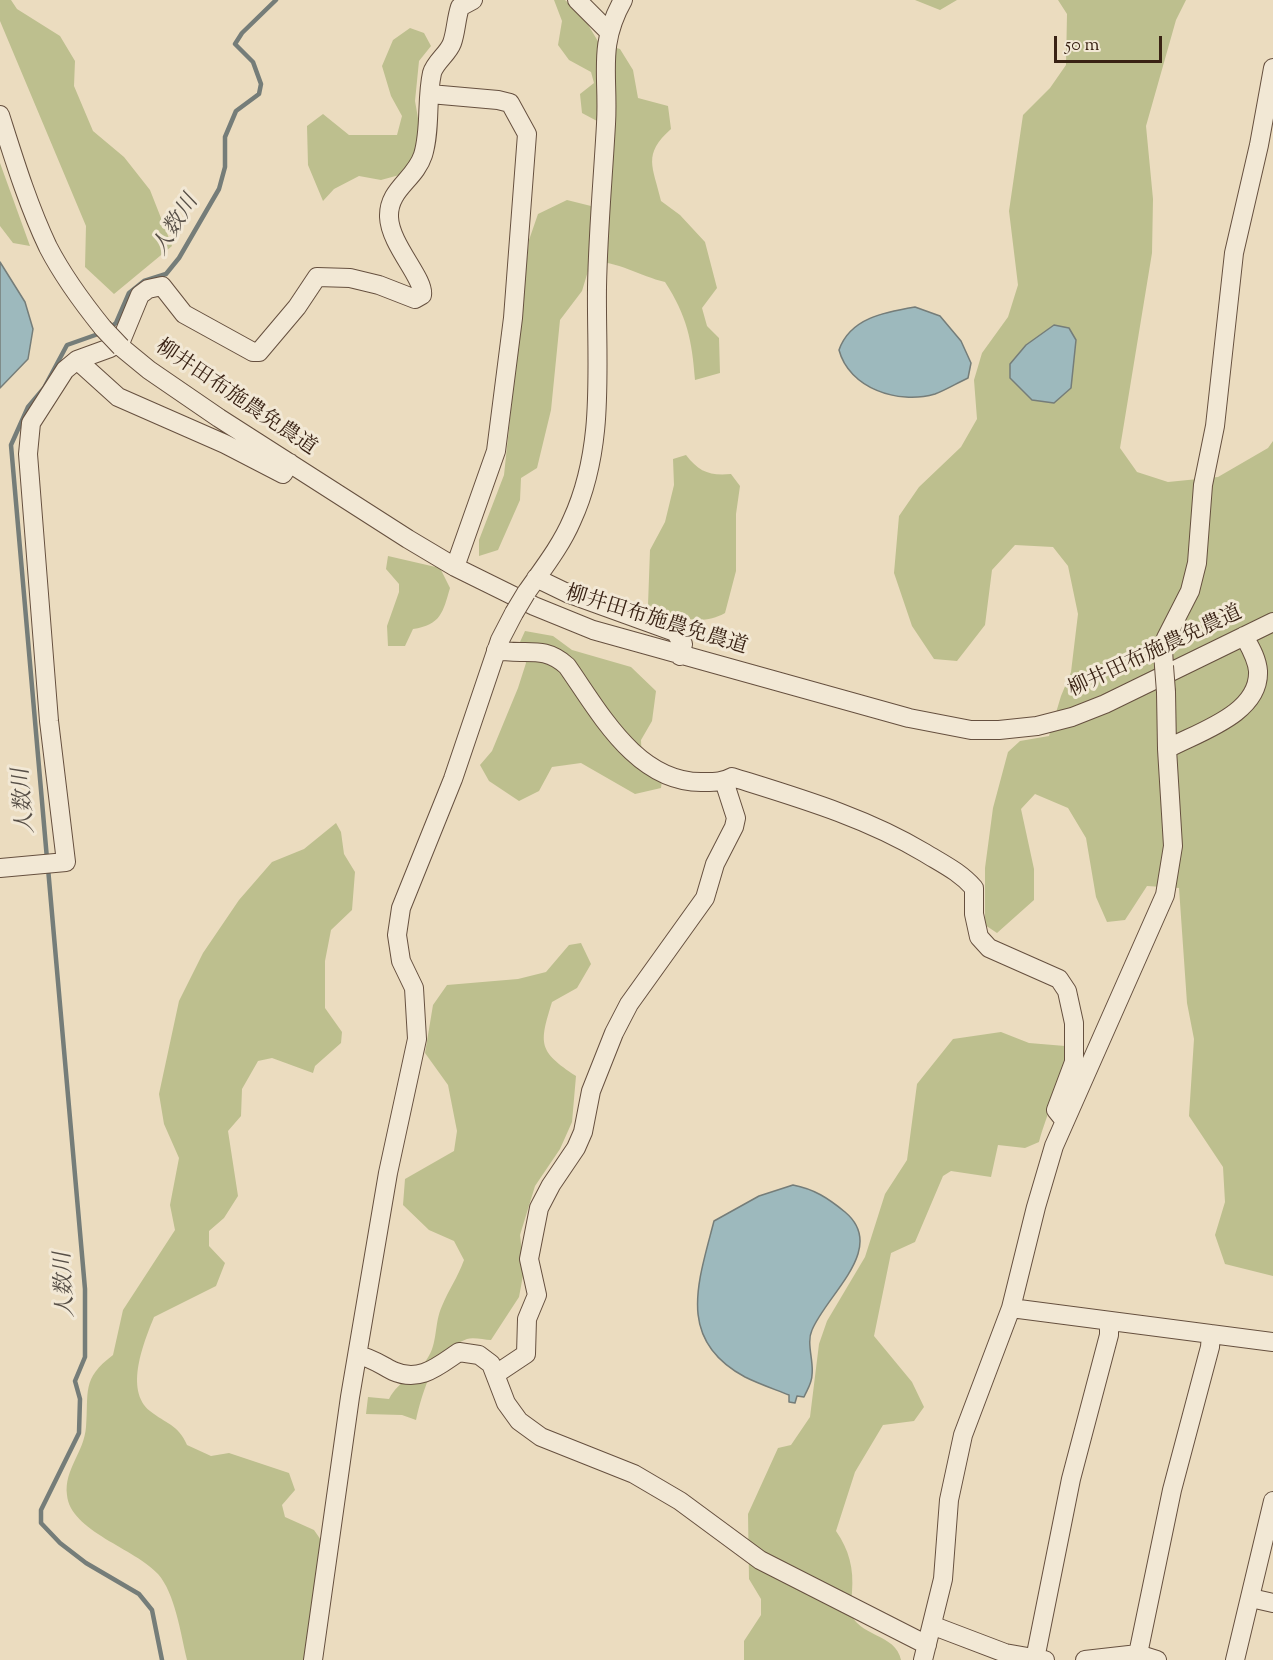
<!DOCTYPE html>
<html>
<head>
<meta charset="utf-8">
<style>
	body { margin:0 }
	#map { position:relative; width:1273px; height:1660px; overflow:hidden; background:#ebdcbf; font-family:"Sorts Mill Goudy",serif }
	canvas { display:block }
	.scale { position:absolute; left:1054px; top:36px; width:108px; height:27px; box-sizing:border-box; border:3px solid #392214; border-top:0; padding-left:8px; font-size:18px; line-height:21px; white-space:nowrap; color:#392214; -webkit-text-stroke:4px #f2e8d5; paint-order:stroke }
</style>
</head>
<body>
<div id="map">
<canvas width="1273" height="1660"></canvas>
<div class="scale">50 m</div>
</div>
<script>
const ctx = document.querySelector('canvas').getContext('2d');
ctx.lineJoin = 'round';
function fillPath(path, color) {
  ctx.fillStyle = color;
  ctx.fill(path, 'evenodd');
}
function trace(path, color, width, dash) {
  ctx.strokeStyle = color;
  ctx.lineWidth = width;
  ctx.lineCap = dash ? 'butt' : 'round';
  ctx.setLineDash(dash || []);
  ctx.stroke(path);
}
function label(font, color, halo, rows, align = 'center') {
  ctx.font = font + ' "Sorts Mill Goudy","Noto Serif JP",serif';
  ctx.lineWidth = 6;
  ctx.setLineDash([]);
  ctx.textBaseline = 'middle';
  ctx.strokeStyle = halo;
  ctx.fillStyle = color;
  for (const [text, x, y, turn = 0] of rows) {
    ctx.save();
    ctx.translate(x, y);
    ctx.rotate((+turn || 0) * Math.PI / 180);
    ctx.textAlign = isNaN(turn) ? turn : align;
    if (halo) ctx.strokeText(text, 0, 0);
    ctx.fillText(text, 0, 0);
    ctx.restore();
  }
}
fillPath(new Path2D(`
	M0,0H11L17,9L60,36L75,61L74,86L93,131L124,157L150,190L172,246L114,294L85,267L86,226L0,21Z
	M554,0H565L581,13L599,43L620,49L633,70L638,98L668,106L671,129C642,155 653,166 661,201L680,215L705,242L717,288L702,308L707,326L719,338L720,373L695,380C692,340 687,316 665,282C640,276 617,261 591,261L582,291L560,320L551,410L537,468L521,478L520,500L498,550L479,556V540L504,475L529,240L538,214L567,200L595,207L611,134L597,121L582,113L580,94L594,83L591,72L569,60L558,45L562,21Z
	M915,0H957L940,10Z
	M1058,0H1186L1176,20L1146,126L1153,199L1152,253L1120,448L1137,472L1168,482L1218,477L1268,448L1273,441V1276L1225,1264L1215,1235L1225,1202L1223,1167L1189,1116L1194,1039L1187,1003L1179,888L1147,886L1125,920L1107,922L1096,897L1086,838L1068,808L1035,794L1021,809L1034,869V900L997,933L985,925V868L993,808L1008,752L1020,741L1049,736L1061,696L1071,672L1078,614L1068,566L1053,547L1015,545L992,570L985,625L957,661L934,659L912,626L894,573L899,516L919,487L961,447L977,419L974,380L982,353L1008,317L1018,285L1009,211L1023,115L1050,88L1066,65L1067,14Z
	M410,28L424,33L431,46L419,61L415,101L419,124L417,153L403,174L381,180L359,176L334,189L323,201L308,165L307,126L323,114L349,135H397L402,116L391,96L382,66L393,40Z
	M0,163L30,246L13,243L0,226Z
	M686,455C699,472 710,476 731,474L740,486L736,514V571L725,613C701,627 672,617 648,605L650,550L665,522L674,485L673,459Z
	M388,556L440,568L450,588C443,612 441,625 413,629L405,646H388L387,626L399,592V584L386,569Z
	M525,631L553,636L572,650L631,667L656,691L652,721L641,740L642,764L662,780L661,788L635,794L581,763L552,767L539,791L519,801L489,781L480,765L492,751L518,688L526,663L520,642Z
	M336,823L341,832L344,854L355,872L352,910L331,930L325,961V1008L342,1032L341,1043L315,1066L313,1073L272,1058L258,1061L242,1089L241,1116L228,1131L238,1196L224,1218L209,1231V1246L225,1263L216,1286L154,1317C144,1342 124,1390 150,1411C166,1424 178,1424 187,1445L211,1456L229,1453L289,1473L295,1490L282,1505L285,1517L314,1530L323,1543L308,1660H187C181,1635 175,1593 158,1574C136,1549 70,1531 67,1495C64,1469 84,1453 86,1427C89,1392 81,1379 113,1355L123,1310L175,1230L170,1205L179,1158L164,1124L159,1094L179,1001L203,953L239,900L272,862L304,849Z
	M581,943L591,964L577,988L552,1002C539,1044 538,1051 576,1076L572,1122L560,1149L535,1186L520,1235L524,1270L519,1297L491,1340C484,1340 474,1337 467,1339C434,1350 423,1390 416,1420L402,1415L366,1414L368,1397L389,1399C399,1380 417,1375 427,1359C438,1344 434,1323 442,1306C449,1289 457,1279 464,1260L454,1241L429,1230L403,1205L405,1179L454,1151L457,1131L448,1085L425,1053L433,1005L447,985L518,979L546,972L569,945Z
	M1001,1032L1029,1043L1065,1046C1067,1070 1046,1115 1039,1142L1025,1148L998,1145L991,1177L951,1171L943,1176L915,1242L891,1253L874,1336L912,1382L924,1407L914,1421L883,1425L855,1472L836,1531C849,1550 854,1568 852,1592C852,1597 849,1606 850,1611C857,1637 896,1633 901,1660H744V1641L761,1615V1599L749,1579L748,1514L778,1448L791,1445L810,1417L819,1344L827,1321L865,1257L885,1194L907,1160L917,1084L953,1039Z`), '#bdbf8e');
const water = new Path2D(`
	M0,262L25,302L33,329L28,359L0,388Z
	M915,307L940,316L961,341L971,363L968,378C957,383 946,390 935,394C898,405 849,388 839,350C850,318 885,312 915,307Z
	M1054,325L1069,328L1076,340L1071,388L1054,403L1032,400L1010,378V364L1026,345Z
	M793,1185C814,1189 828,1198 845,1212C888,1248 827,1294 812,1330C806,1343 814,1361 812,1375C812,1383 807,1390 804,1397L797,1396L795,1403L789,1402V1395C774,1389 759,1384 745,1377C676,1340 698,1283 714,1221L759,1196Z`);
fillPath(water, '#9db9bd');
trace(water, '#757d79', 1.5);
trace(new Path2D(`
	M108,329L116,323L129,293L144,281L166,274L179,258L219,189L225,167V137L236,111L259,94L261,84L253,62L235,44L242,33L276,0
	M47,859L11,445L28,407L44,388L67,345L101,333
	M48,868L85,1289V1357L75,1381L80,1399L79,1433L41,1510V1523L60,1543L86,1563L139,1594L152,1610L162,1660`), '#757d79', 4.5);
const minor = new Path2D(`
	M577,0L608,31
	M430,94L498,100L510,103L527,134L513,318L496,451L455,567
	M0,115C14,159 28,205 48,247C63,276 82,302 103,328
	M121,347L149,370L219,418L408,539L455,567L534,606L593,630L909,718L971,730H999L1037,726L1072,717L1105,704L1273,622
	M77,360L118,397L225,444L283,474L290,463
	M536,578L567,593L675,632L683,644L680,656
	M526,593C542,570 561,546 572,520C606,446 596,366 597,287C598,232 603,178 606,124C609,75 597,46 623,0
	M496,650C525,656 543,644 567,666C600,713 638,785 705,782C715,782 723,782 732,777C799,798 865,817 925,853C943,864 960,872 974,888V914L979,937L989,948L1059,979L1067,991L1074,1023V1062L1056,1110L1064,1120
	M1164,666L1163,650L1166,638L1190,591L1197,563L1203,485L1215,426L1234,253L1259,145L1273,68
	M1167,749C1198,732 1260,714 1258,671C1257,658 1250,647 1244,636
	M0,868L66,862L49,721L36,556L28,454L31,423L65,370L77,360L110,348L121,341L140,295L148,289L162,286L184,314L253,352H259L297,307L317,277L350,278L379,285L415,299L422,295C425,279 390,245 389,217C388,189 415,180 423,155C431,129 426,100 432,73C435,62 448,54 452,43C456,32 456,19 460,7L473,0
	M1011,1308L1273,1342
	M358,1355C372,1358 381,1365 393,1371C420,1383 438,1366 459,1352L479,1355L491,1364L506,1403L519,1421L541,1437L634,1474L680,1501L760,1560L927,1645
	M496,1374L526,1354L527,1319L537,1295L529,1259L539,1208L551,1185L576,1148L583,1132L591,1091L614,1033L629,1004L705,898L715,864L734,827L736,818L724,781
	M1251,1598L1273,1603
	M934,1626L1005,1653L1045,1660
	M1138,1654L1172,1490L1210,1347L1211,1334
	M1035,1659L1071,1479L1109,1335V1322
	M313,1660L350,1397L388,1173L417,1039L414,988L401,961L397,935L401,908L453,779L500,640L514,613
	M923,1660L943,1579L949,1500L963,1435L1011,1308L1036,1207L1054,1146L1165,895L1173,846L1167,749L1166,692
	M1085,1660L1138,1654L1157,1660
	M1235,1660L1273,1501`);
trace(minor, '#66503f', 20);
trace(minor, '#f2e8d5', 18);
const minorBridge = new Path2D(`
	M103,328L121,347
	M514,613L526,593
	M1164,666L1166,692`);
trace(minorBridge, '#66503f', 20, []);
trace(minorBridge, '#f2e8d5', 18);
label('21px', '#392214', '#f2e8d5', [
	["柳井田布施農免農道",235,399,34],
	["柳井田布施農免農道",656,622,17],
	["柳井田布施農免農道",1156,653,-25]
]);
label('italic 22px', '#574f47', '#f2e8d5', [
	["人数川",177,226,-58],
	["人数川",26,801,-95],
	["人数川",67,1285,-93]
]);
</script>
</body>
</html>
